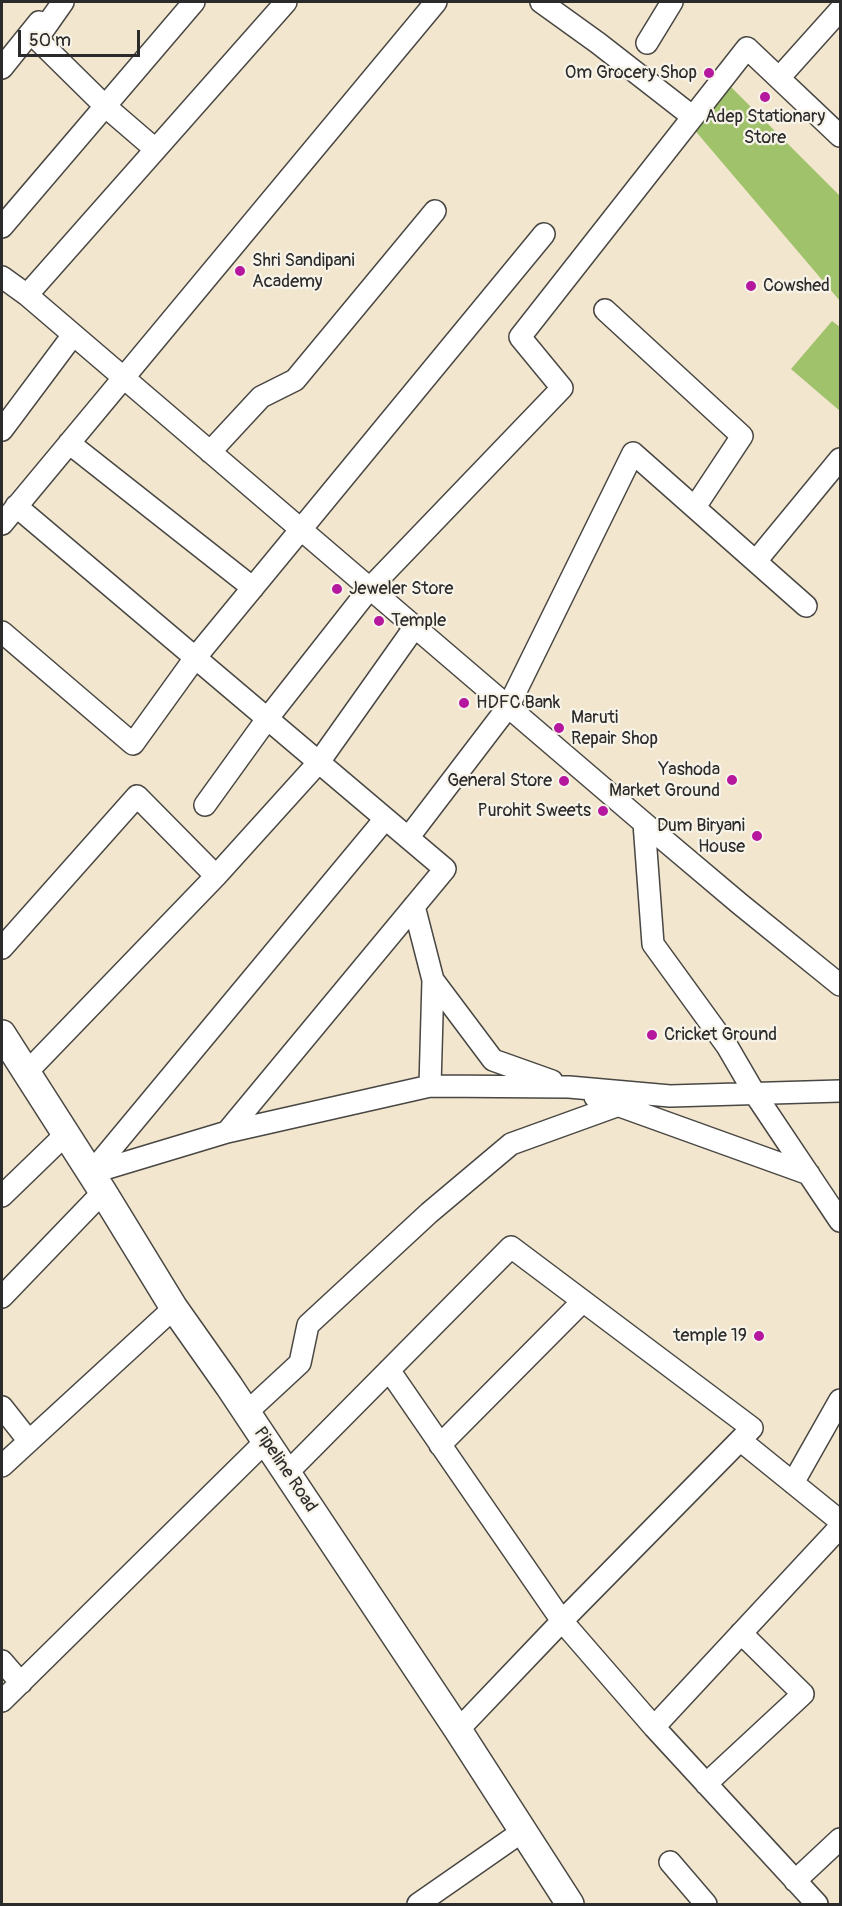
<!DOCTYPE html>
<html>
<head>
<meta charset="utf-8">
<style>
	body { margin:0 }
	#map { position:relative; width:842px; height:1906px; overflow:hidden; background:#f2e6ce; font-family:Pangolin,sans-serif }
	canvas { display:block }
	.frame { position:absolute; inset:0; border:3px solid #2b2b2b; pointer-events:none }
	.scale { position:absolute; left:18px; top:30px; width:122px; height:27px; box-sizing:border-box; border:3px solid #2b2b2b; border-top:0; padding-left:8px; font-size:18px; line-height:21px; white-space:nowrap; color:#2b2b2b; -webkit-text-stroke:4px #f7f3e8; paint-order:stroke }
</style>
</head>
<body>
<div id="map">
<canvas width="842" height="1906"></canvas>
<div class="frame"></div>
<div class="scale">50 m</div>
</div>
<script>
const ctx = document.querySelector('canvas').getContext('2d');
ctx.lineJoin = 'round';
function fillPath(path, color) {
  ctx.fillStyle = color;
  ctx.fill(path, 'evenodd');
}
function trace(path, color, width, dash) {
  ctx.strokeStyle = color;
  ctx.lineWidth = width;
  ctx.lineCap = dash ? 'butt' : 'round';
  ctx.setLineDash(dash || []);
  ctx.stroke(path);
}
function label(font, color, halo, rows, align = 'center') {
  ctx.font = font + ' Pangolin,sans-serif';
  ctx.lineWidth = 4.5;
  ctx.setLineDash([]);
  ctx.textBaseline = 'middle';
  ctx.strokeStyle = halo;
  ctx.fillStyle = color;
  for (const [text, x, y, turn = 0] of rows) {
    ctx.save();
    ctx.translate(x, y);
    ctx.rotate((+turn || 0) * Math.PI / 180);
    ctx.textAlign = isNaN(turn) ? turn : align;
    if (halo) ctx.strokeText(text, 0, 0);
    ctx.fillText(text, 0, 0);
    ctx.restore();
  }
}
fillPath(new Path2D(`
	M727,83L840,196V301L692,127Z
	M832,321L840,327V411L791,369Z`), '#9fc26b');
const minor = new Path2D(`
	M63,2L37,39L105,106L155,149
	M541,2L598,43L693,117
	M647,43L672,2
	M2,68L39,22
	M779,78L840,10
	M2,227L194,2
	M2,277L27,295L644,823L740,904L840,985
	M27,295L286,2
	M605,310L742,436L695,507
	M2,430L73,335
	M69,443L253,588
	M210,452L261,397L295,380L435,211
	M16,506L445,869L227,1132
	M2,524L436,2
	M756,561L840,459
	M2,632L133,744L195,658L544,234
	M205,805L267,719L370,588L562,388L520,337L747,48L840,136
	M644,823L653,944L727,1046L755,1094L840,1221
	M408,838L508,707L633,453L806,606
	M414,906L433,980L493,1060L552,1081
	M2,948L137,796L216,876L319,762L414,628
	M27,1072L216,876
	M430,1086L433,980
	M595,1097L809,1174
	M91,1173L227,1132L430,1086L569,1087L670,1096L840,1091
	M91,1173L385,819
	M2,1196L66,1134
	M2,1297L103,1192
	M389,1370L562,1621L654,1727L817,1904
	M2,1407L28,1440
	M246,1413L300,1363L308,1325L429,1213L511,1144L619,1105
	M740,1440L840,1521
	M440,1445L583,1301
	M2,1466L174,1308
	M287,1473L511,1247L752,1428L562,1621L458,1730
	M793,1483L840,1400
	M2,1661L21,1683
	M2,1701L266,1441
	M654,1727L840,1527
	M706,1784L803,1694L741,1633
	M670,1862L706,1904
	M795,1881L840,1839
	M418,1904L523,1831`);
const major = new Path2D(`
	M2,1034L103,1192L174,1308L229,1386L458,1730L570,1904`);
trace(minor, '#494743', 24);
trace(major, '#494743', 30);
trace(minor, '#fff', 21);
trace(major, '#fff', 27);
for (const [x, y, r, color] of [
	[709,73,6,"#b5179e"],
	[765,97,6,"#b5179e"],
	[240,271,6,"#b5179e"],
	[751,286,6,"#b5179e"],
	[337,589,6,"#b5179e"],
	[379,621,6,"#b5179e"],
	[464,703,6,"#b5179e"],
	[559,728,6,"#b5179e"],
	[732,780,6,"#b5179e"],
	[564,781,6,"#b5179e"],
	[603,811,6,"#b5179e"],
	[757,836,6,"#b5179e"],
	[652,1035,6,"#b5179e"],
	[759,1336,6,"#b5179e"]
]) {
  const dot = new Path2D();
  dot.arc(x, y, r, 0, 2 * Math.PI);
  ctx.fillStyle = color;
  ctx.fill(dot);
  trace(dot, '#f7f3e8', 2);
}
label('18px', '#2b2b2b', '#f7f3e8', [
	["Om Grocery Shop",697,73,"right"],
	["Adep Stationary",765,117,"center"],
	["Store",765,138,"center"],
	["Shri Sandipani",252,261],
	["Academy",252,282],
	["Cowshed",763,286],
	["Jeweler Store",349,589],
	["Temple",391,621],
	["HDFC Bank",476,703],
	["Maruti",571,718],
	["Repair Shop",571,739],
	["Yashoda",720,770,"right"],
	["Market Ground",720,791,"right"],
	["General Store",552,781,"right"],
	["Purohit Sweets",591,811,"right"],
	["Dum Biryani",745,826,"right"],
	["House",745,847,"right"],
	["Cricket Ground",664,1035],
	["temple 19",747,1336,"right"]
], 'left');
label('18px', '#2b2b2b', '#f7f3e8', [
	["Pipeline Road",285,1470,56]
]);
</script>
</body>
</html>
